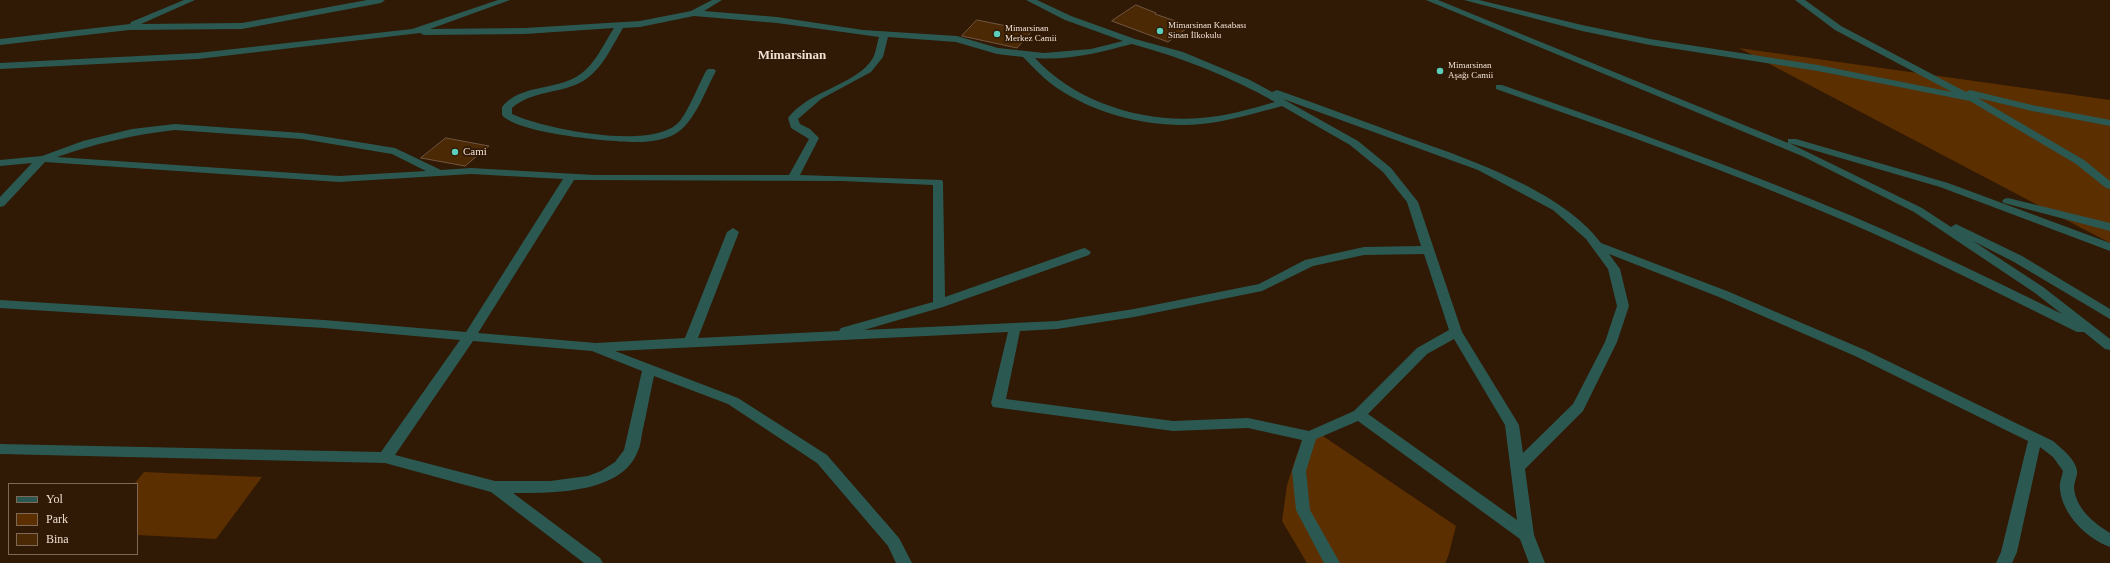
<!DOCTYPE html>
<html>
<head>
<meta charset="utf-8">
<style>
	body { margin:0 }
	#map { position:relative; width:2110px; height:563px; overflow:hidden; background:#301905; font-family:Georgia,serif }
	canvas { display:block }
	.legend { position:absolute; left:8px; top:483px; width:130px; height:72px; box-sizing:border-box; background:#301905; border:1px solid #7d6958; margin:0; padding:5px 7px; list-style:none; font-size:12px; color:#f0e0d4 }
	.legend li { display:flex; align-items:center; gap:8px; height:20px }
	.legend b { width:20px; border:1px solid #7d6958 }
</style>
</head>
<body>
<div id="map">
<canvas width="2110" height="563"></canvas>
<ul class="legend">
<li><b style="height:5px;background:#2b5951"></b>Yol</li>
<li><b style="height:11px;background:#5c2f00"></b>Park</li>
<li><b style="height:11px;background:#4c2905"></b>Bina</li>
</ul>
</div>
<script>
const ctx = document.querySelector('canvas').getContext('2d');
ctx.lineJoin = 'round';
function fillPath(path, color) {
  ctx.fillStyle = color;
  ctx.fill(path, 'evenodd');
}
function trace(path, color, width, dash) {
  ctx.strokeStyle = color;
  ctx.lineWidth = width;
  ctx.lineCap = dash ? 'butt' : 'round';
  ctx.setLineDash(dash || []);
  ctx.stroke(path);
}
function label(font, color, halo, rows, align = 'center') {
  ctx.font = font + ' Georgia,serif';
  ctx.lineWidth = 3.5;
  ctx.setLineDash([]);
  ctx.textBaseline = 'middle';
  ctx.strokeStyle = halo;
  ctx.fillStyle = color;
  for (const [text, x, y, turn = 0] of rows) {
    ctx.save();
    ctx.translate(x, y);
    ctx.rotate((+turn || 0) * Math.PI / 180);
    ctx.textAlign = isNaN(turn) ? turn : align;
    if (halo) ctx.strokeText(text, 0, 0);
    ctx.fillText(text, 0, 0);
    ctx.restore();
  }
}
fillPath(new Path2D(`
	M1739,48L2110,100V243Z
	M1317,432L1456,526L1448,557L1445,563H1307L1282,521L1287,485L1297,454Z
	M144,472L262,477L216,539L137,535V484H134Z`), '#5c2f00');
const building = new Path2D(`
	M1136,5L1156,13L1155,14L1190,26L1168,42L1112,21Z
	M977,20L1032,31L1017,48L962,36Z
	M446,138L489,146L465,166L421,158Z`);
fillPath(building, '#4c2905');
trace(building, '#715641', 1);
fillPath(new Path2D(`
	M184,0H195L141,24L242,23L367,0H385L381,3L242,29L129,30L0,45V39L130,24L131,22Z
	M498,0H510L430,29L525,28L640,21L691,11L712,0H722L704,11L777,17L863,30L957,36L998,48L1044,53L1091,49L1123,41L1065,20L1026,0H1037L1071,16L1135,39L1183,52L1250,80L1272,92L1277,90L1280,91C1322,106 1364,121 1406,137C1466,158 1563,191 1601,243L1727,291L1865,350L2053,441C2061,448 2075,459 2077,470C2078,475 2074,482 2074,488C2076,509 2094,523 2110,533V547C2087,539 2062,514 2060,489C2059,483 2062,477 2063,471L2053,457L2040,447L2017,552L2012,563H1996L2001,552L2028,441L1855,356L1719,297L1609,254L1620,269L1629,306L1617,342L1583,411L1525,469L1534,535L1545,563H1529L1520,539L1358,421L1316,439L1306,471L1310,510L1340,563H1324L1296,510L1292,471L1302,440L1248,428L1173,431L993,407L991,403L1008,332L615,351L738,398L827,455L899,538L912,563H896L888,546L817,463L728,404L654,376C650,394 647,411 643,429C641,437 641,446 637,453C620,494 551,493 513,493L600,558L603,563H584L491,492L385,463L0,454V444L381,452L460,340L324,328L0,308V300L324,320L466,332L563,179L471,174L339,182L45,162L4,206L0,207V197L32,163L0,166V160L42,156L83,141L132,129L175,124L302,133L395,148L441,170L471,168L594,175H789L809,139L791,128L788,118C809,90 857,85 873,58C876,52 877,43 879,37L777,23L694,16L640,27L623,28C612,46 602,70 583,81C561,94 532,90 512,108V114C544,129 653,151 679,122C688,112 699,84 706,71L708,69H714L716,71C706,89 695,121 678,132C668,139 655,141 643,142C618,143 517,134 502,115V107C519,85 554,90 576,77C594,67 603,45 614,28L525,34L424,35L420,33L198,59L0,69V63L198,53L412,29ZM888,37L956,42L997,54L1023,57C1034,68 1044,79 1057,88C1097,115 1153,129 1202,124C1229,121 1256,113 1282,106L1350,145L1383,172L1407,202L1421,246L1364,247L1305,260L1259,284L1134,309L1057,321L864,330L943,307L1089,255L1091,252L1085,248L1081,249L945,297L943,182L942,180L800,175L819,138L810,129L800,124L798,119L821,99L871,72L883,57ZM1132,44C1183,58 1229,76 1275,102C1251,109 1226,116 1201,118C1142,123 1075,102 1035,58C1068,61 1101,52 1132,44ZM1283,99L1478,170L1553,210L1586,239L1608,269L1617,306L1605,342L1573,404L1523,453L1519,425L1462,332L1418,202L1391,168L1358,141ZM175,130L302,139L392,154L426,171L339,176L57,157C98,143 132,135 175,130ZM574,180L842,181L933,185V302L841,328L839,331L698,338L739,232L733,228L727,232L685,338L596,343L478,333ZM1424,254L1449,330L1417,348L1354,411L1309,431L1248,418L1173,421L1006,399L1020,331L1057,329L1134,317L1262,291L1313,266L1364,255ZM1454,339L1505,425L1517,520L1368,414L1427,354ZM473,341L592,351L642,371L624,450L615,462L601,471L588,476L550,481H495L395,455Z
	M1426,0H1438L1788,143V139H1796L1948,183L2110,243V251L1940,187L1789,143L1922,208L1951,227L1956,224L1960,226L2022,256L2110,309V319L2014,262L1973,241L2043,287L2110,339V350L2105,349L2084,332H2077C2000,294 1924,255 1845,221C1731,172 1613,130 1496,89V85H1502C1620,126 1738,168 1852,216C1923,246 1993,280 2062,314L2035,293L1914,212L1802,156Z
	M1464,0H1479L1582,25L1650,39L1818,65L1952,92L1835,30L1795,0H1805L1841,26L1966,92L1970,90L2032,105L2110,120V126L2032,111L1978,98L2084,160L2110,181V189L2106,188L2076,164L1970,101L1818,71L1650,45L1582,31Z
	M2008,198L2110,223V231L2004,203L2002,201L2004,199Z`), '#2b5951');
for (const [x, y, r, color] of [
	[1160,31,4,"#5bcebc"],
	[997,34,4,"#5bcebc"],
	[1440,71,4,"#5bcebc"],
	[455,152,4,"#5bcebc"]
]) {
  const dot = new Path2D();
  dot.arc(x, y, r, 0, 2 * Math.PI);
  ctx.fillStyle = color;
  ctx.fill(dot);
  trace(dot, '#301905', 1.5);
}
label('9px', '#f0e0d4', '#301905', [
	["Mimarsinan Kasabası",1168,26],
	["Sinan İlkokulu",1168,36],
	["Mimarsinan",1005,29],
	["Merkez Camii",1005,39],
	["Mimarsinan",1448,66],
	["Aşağı Camii",1448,76]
], 'left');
label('11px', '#f0e0d4', '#301905', [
	["Cami",463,152]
], 'left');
label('bold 13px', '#f0e0d4', '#301905', [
	["Mimarsinan",792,56]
]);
</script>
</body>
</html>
